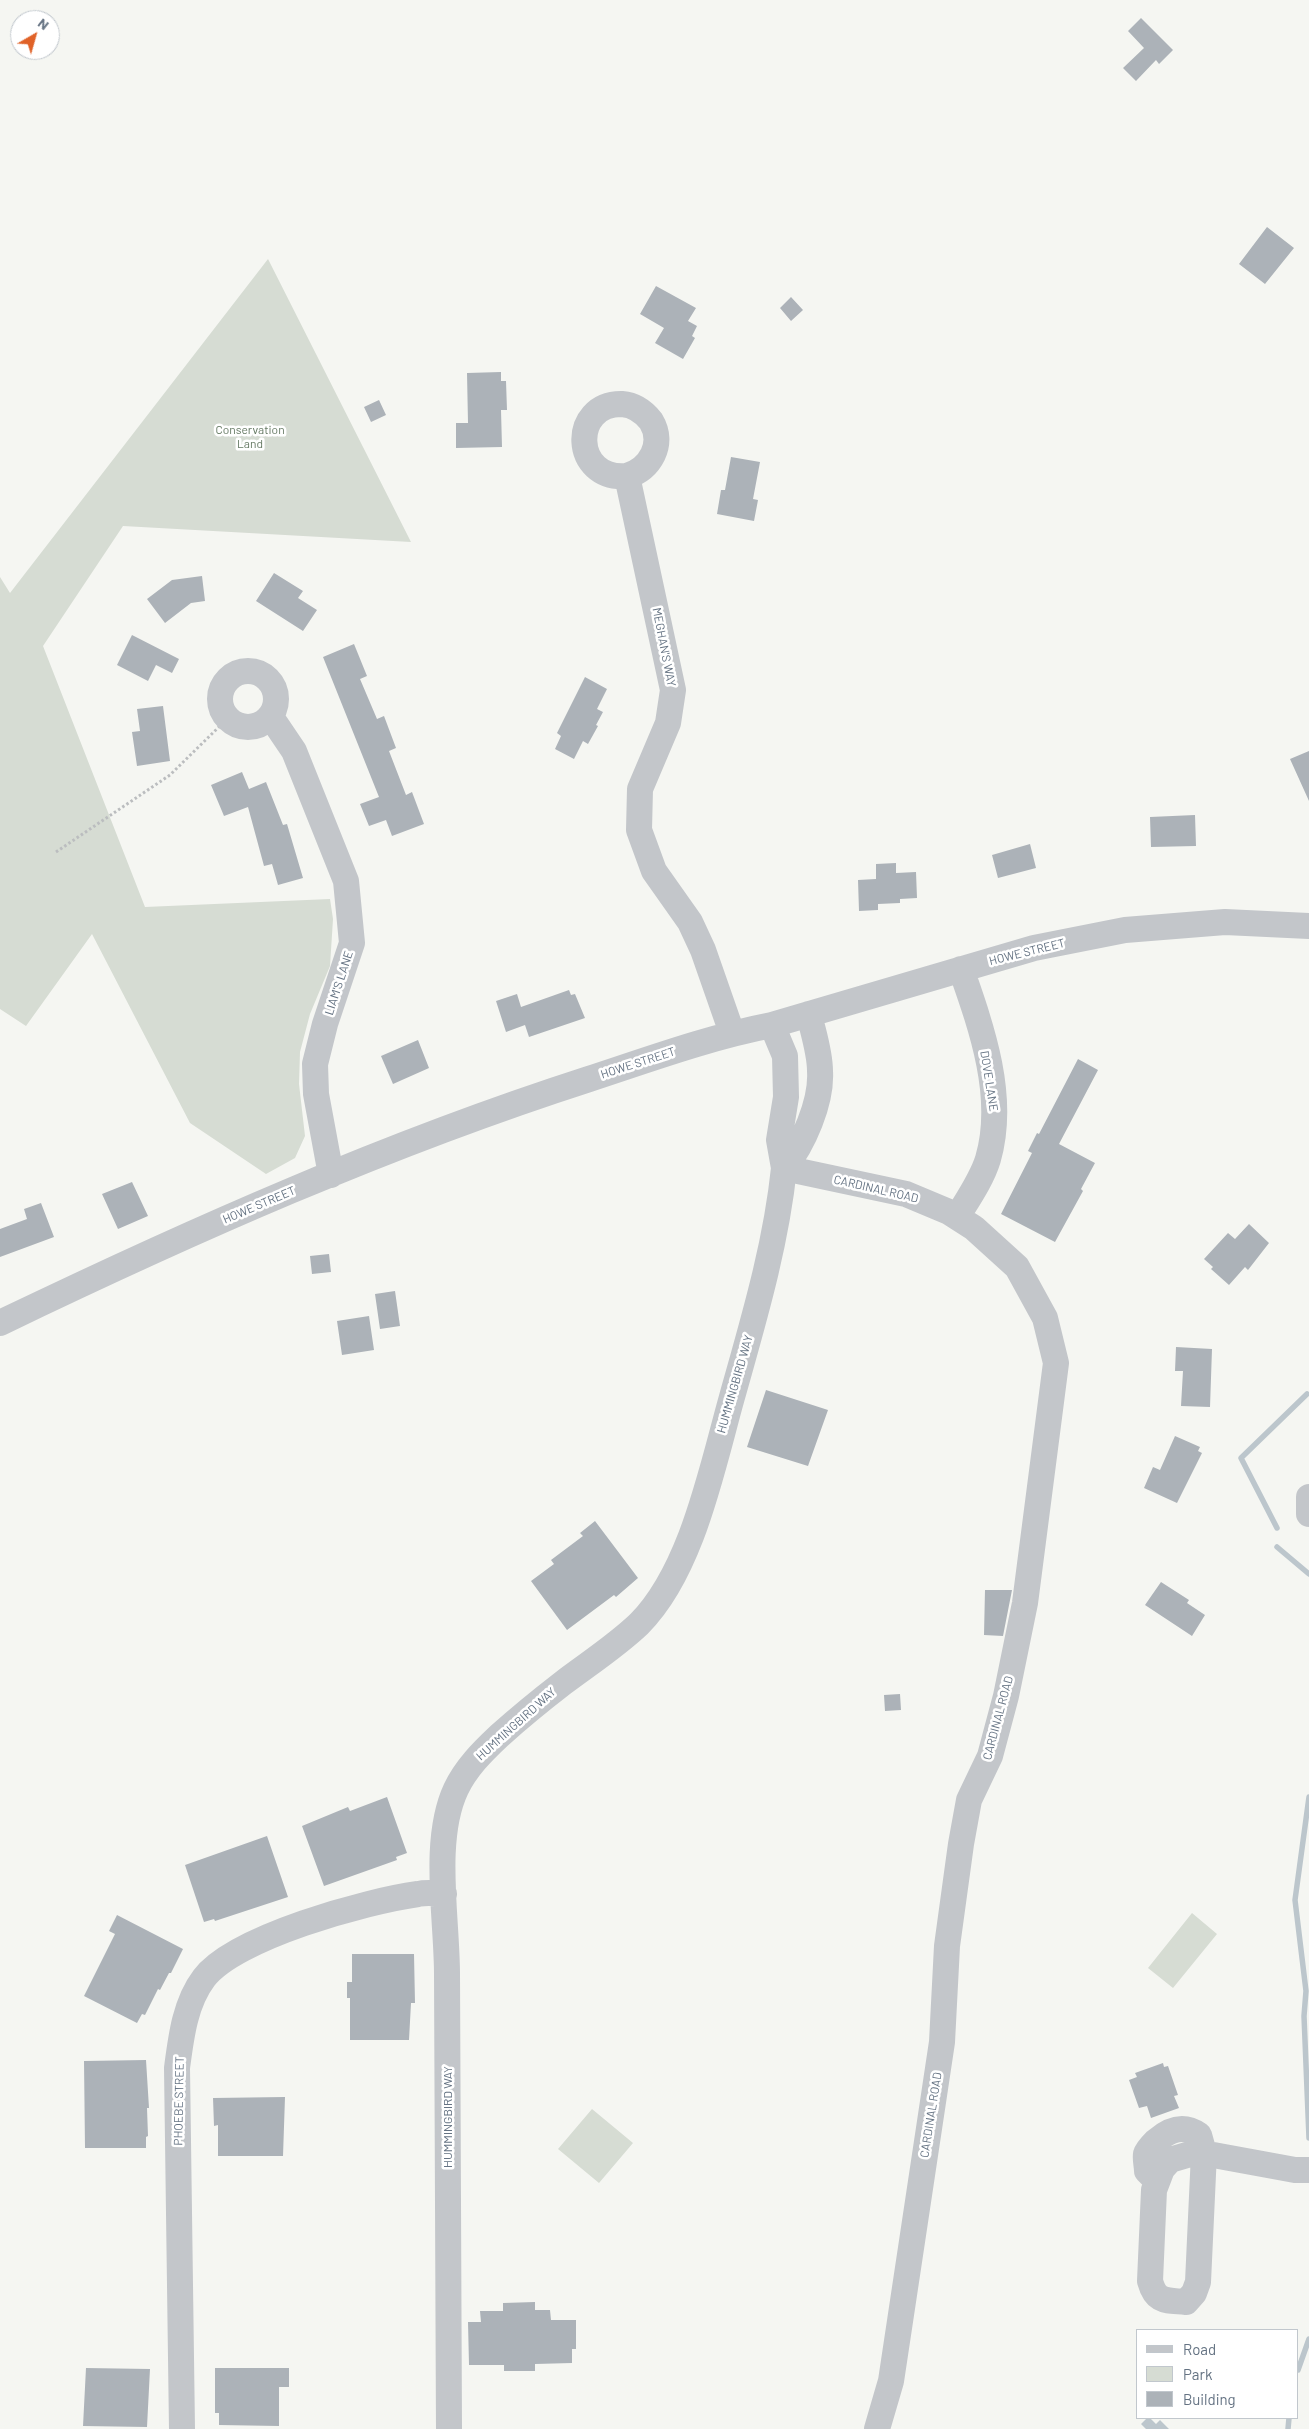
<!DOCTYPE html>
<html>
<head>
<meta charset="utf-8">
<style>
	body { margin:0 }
	#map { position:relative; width:1309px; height:2429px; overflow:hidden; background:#f5f6f2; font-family:Barlow,sans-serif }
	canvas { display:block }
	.legend { position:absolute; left:1136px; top:2329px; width:162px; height:90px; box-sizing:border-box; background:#fff; border:1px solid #c1c7cd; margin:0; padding:6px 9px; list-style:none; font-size:15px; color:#657383 }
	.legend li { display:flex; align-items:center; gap:10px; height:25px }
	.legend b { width:25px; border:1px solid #c1c7cd }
	.north { position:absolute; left:10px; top:10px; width:50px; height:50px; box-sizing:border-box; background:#fff; border:1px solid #c1c7cd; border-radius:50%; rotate:38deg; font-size:14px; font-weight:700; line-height:20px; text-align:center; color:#657383 }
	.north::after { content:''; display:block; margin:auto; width:18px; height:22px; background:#e06228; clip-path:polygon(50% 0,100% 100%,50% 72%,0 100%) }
</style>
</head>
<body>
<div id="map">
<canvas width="1309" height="2429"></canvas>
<ul class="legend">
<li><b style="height:6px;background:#c3c6ca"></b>Road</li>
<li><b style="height:14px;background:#d6dcd3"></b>Park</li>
<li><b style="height:14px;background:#acb2b8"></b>Building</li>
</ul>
<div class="north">N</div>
</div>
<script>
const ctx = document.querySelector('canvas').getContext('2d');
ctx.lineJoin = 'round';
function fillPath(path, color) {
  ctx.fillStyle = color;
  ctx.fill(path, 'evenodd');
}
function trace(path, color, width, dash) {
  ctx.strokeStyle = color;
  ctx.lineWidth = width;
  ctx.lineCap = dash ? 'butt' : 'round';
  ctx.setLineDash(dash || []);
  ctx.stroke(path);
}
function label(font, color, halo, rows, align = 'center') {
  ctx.font = font + ' Barlow,sans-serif';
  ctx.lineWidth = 5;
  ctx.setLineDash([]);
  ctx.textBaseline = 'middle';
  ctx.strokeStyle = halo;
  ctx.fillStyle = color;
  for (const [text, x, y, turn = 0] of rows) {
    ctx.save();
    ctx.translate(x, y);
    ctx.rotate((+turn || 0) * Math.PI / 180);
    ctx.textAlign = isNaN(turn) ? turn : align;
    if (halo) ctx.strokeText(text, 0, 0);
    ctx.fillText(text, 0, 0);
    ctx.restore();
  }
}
fillPath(new Path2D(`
	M268,259L411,542L123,526L43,646L145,907L330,899L333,919L330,966L310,1014L300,1052L299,1084L305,1136L295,1158L266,1174L190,1123L92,934L26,1026L0,1009V577L10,593Z
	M1192,1913L1217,1934L1173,1988L1148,1968Z
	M592,2109L633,2143L599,2183L558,2149Z`), '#d6dcd3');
fillPath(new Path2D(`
	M1147,2418H1150L1156,2424L1160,2420L1169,2429H1146L1141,2424Z`), '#bcc6cc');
trace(new Path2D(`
	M1277,1528L1241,1458L1307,1394
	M1277,1547L1309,1574
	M1309,1797L1295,1900L1306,1991L1304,2016L1309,2138
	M1298,2370L1309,2339
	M1288,2429L1289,2418`), '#bcc6cc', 5.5);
fillPath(new Path2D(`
	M1141,18L1173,50L1159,64L1156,60L1136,81L1123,68L1144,48L1128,31Z
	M1267,227L1294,248L1265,284L1239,264Z
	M656,286L696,308L688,321L697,326L692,336L695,338L683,359L655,343L664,328L640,314Z
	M791,297L803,310L791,321L780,308Z
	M501,372V381H506L507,410H501L502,447L456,448V423H468L467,373Z
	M379,400L386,415L371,422L364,407Z
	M731,457L760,462L753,499L758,500L754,521L717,514L721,490H725Z
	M274,573L303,591L298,598L317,610L303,631L256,601Z
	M202,576L205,601L191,603L165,623L147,599L172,580Z
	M132,635L179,659L172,673L156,665L148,681L117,665Z
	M354,644L367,676L360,679L377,719L384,716L396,748L389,751L406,795L412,792L424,824L392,836L386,820L369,826L360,804L379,797L323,657Z
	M585,677L607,689L597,709L603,712L596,725L598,726L588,744L583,741L574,759L555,749L561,736L557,733Z
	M163,706L170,761L137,766L132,732L140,731L137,709Z
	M1309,751V801L1290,759Z
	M242,772L249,789L266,782L283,825L287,824L303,878L278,885L272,864L264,866L248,807L224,816L211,785Z
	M1195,815L1196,846L1151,847L1150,817Z
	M1030,844L1036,868L998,878L992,855Z
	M896,863V873L916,872L917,898L900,899V903L878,904V910L859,911L858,880L876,879V864Z
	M569,990L571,995L575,994L585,1018L529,1037L525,1025L506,1032L496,1001L517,994L521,1007Z
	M418,1040L429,1068L393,1084L381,1056Z
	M1078,1059L1098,1070L1059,1144L1095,1163L1081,1189L1083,1191L1055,1242L1001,1214L1032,1153L1028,1151L1037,1133L1039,1134Z
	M132,1182L148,1216L118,1229L102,1194Z
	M41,1203L54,1237L0,1257V1229L27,1219L24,1209Z
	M1249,1224L1269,1243L1248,1270L1245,1267L1229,1285L1211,1269L1213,1267L1204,1259L1228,1233L1235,1239Z
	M329,1254L331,1272L312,1274L310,1256Z
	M395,1291L400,1326L380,1329L375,1294Z
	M369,1316L374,1350L342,1355L337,1321Z
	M1176,1347L1212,1349L1210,1407L1181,1406L1183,1371H1175Z
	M766,1390L828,1410L808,1466L747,1447Z
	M1175,1436L1200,1447L1198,1451L1202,1453L1177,1503L1144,1488L1153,1467L1160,1470Z
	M595,1521L638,1578L616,1597L614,1595L567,1630L531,1581L554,1564L551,1560L583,1536L580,1533Z
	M1161,1582L1189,1600L1187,1603L1205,1615L1192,1636L1145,1605Z
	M985,1590H1012L1003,1636L984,1635Z
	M900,1694L901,1710L885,1711L884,1695Z
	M387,1797L407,1853L396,1857L397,1860L324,1886L302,1826L348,1807L350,1811Z
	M267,1836L288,1897L215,1921L214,1919L204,1922L185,1865Z
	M117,1915L183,1949L171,1973H169L160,1990L158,1989L145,2015L142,2014L137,2023L84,1996L115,1934L109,1931Z
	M352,1954H414L415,2003H411L409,2040H350V1998H347V1982H352Z
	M146,2060L149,2108H147L148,2136L146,2137V2148H85L84,2061Z
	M1163,2063L1164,2067L1168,2066L1178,2095L1174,2096L1179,2108L1151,2118L1147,2106L1139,2108L1129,2080L1137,2077L1135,2073Z
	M285,2097L283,2156H218V2125L214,2126L213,2098Z
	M535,2302V2310H550L551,2320H576V2349H572V2363L535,2364V2371H504V2365H469L468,2322H481L480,2311H503V2303Z
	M86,2368L150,2369L147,2427L83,2426Z
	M215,2368H289V2387H279V2426L219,2425V2413H215Z`), '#acb2b8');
trace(new Path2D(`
	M56,852L170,775L227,719`), '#bbbdbf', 3, [2.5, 2.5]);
trace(new Path2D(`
	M627,476C572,481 570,403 622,404C634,405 644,412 651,421C665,444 650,469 627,476L673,690L668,723L640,789L639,830L654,871L690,922L703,950L732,1033
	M220 699a28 28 0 1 1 56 0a28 28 0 1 1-56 0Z
	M271,717L294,751L346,881L352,943L325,1024L315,1064L316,1094L331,1175
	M772,1025L785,1056L786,1097L779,1140L784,1168C803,1145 822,1102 820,1071C820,1052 813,1032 809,1014
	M957,1217C968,1199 982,1179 988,1159C1006,1097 982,1029 961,969
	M0,1323C191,1231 387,1144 589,1079C650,1059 710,1037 772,1025L1034,948L1125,930L1225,922L1309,926
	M1309,1497V1514
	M1157,2181L1147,2171C1147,2166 1145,2159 1146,2154C1147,2150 1153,2144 1156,2141C1170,2129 1183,2124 1199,2135L1204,2153L1198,2282L1194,2293L1186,2302C1166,2300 1156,2303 1150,2281L1154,2190L1162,2169L1170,2160L1197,2152L1295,2170H1309
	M182,2429L177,2068C181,2037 185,2003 204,1978C235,1937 367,1901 418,1894C426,1892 436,1893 444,1894
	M449,2429C448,2277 448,2125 447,1974C447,1918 432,1840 456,1789C466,1768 482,1752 499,1736C519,1718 541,1700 563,1683C588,1664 616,1646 639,1624C692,1571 712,1468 732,1397C753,1322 776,1246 784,1168L906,1194L949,1212L974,1228L1017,1267L1045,1318L1056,1363L1025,1603L1006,1696L990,1756L969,1800L961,1844L947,1946L942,2042L891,2381L877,2429`), '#c3c6ca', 26);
label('12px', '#667a64', '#fff', [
	["Conservation",250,430],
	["Land",250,444]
]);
label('12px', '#657383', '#fff', [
	["MEGHAN'S WAY",664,647,79],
	["HOWE STREET",1027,952,-14],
	["LIAM'S LANE",339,983,-72],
	["HOWE STREET",638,1063,-18],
	["DOVE LANE",989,1081,81],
	["CARDINAL ROAD",876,1189,13],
	["HOWE STREET",259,1205,-23],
	["HUMMINGBIRD WAY",735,1384,-74],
	["CARDINAL ROAD",998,1718,-75],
	["HUMMINGBIRD WAY",516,1724,-42],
	["PHOEBE STREET",179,2101,-89],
	["CARDINAL ROAD",931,2115,-81],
	["HUMMINGBIRD WAY",448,2117,-90]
]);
</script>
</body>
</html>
